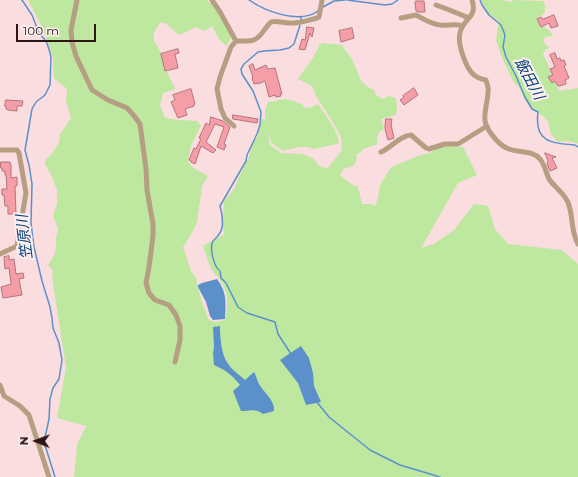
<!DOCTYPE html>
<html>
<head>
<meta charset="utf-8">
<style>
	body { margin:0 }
	#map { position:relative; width:578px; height:477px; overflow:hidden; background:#fadddf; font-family:Montserrat,sans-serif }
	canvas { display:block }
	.north { position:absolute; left:16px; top:421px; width:40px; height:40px; -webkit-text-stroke:3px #fdeff0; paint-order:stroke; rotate:271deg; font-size:11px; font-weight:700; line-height:16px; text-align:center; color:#2d1518 }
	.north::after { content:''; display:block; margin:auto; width:14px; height:18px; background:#2d1518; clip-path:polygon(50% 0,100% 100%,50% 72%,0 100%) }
	.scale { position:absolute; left:16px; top:24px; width:80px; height:18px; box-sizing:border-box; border:2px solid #2d1518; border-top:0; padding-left:5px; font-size:12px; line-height:14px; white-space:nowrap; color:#2d1518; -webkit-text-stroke:3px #fdeff0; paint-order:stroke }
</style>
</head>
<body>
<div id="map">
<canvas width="578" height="477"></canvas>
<div class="north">N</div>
<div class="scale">100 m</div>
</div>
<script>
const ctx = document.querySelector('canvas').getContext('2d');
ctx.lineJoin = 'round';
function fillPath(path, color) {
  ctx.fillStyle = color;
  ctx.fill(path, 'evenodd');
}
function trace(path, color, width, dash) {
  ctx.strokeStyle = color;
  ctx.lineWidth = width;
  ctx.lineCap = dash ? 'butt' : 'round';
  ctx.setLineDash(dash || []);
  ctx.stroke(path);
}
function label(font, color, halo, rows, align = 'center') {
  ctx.font = font + ' Montserrat,"Noto Sans JP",sans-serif';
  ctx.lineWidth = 4;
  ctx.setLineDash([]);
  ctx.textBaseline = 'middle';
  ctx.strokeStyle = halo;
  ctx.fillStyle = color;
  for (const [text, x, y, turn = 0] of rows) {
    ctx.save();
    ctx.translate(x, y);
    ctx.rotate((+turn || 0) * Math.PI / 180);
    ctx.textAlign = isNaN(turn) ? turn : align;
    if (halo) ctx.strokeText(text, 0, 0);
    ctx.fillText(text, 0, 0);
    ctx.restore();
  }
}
fillPath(new Path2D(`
	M28,0H206L212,4L232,37L226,46L219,39L212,26L205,31L196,27L179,35L165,23H160L154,32V41L161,53L163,63L175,89L163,93L160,105L165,118L180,120L197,121L201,126L191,145L188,161L193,168L208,176L202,186L197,222L192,233L183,247L191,271L196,278L202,303L209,320L215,322L225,320C229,305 228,290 218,277C217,275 213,273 212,270C208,263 206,254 203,246L225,234L223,228V218L224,201L234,189L238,179L249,157L252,144L258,136L259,125L262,119L267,120V119H265V108H266L268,102L277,101V100C291,98 291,100 303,105V107C308,110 313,106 318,104C326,116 336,128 339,142L337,144L314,149L307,147H299L283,151L272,143L268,134L270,145L281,153L303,154L314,159L318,165L327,169L342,150L341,137L334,124L316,96L312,86L298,79C303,71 318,53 319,45L323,43L342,45C345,51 351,56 353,62C360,75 358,83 374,90L376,95L380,98L383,99L389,96L396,98L397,109L396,115L381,119V121C383,124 384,126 383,130L380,131C377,135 376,139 378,144L363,149L361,152L357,154C356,164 355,167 344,168L340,175L351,184L358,187L362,204H370L375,206L378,198L380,185L390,169L394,166L420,155L430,153L438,148L448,146L463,147L477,175L458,183L421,248L434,244L454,230L474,204L488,206L495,229L508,244L562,250L578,264V477H74L77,445L86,426L57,418L66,367L52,277L53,271L48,265L54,256L56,247V238L58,229L53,216L57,204V190L52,177L45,164L46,159L51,155L59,143L60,134L71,118L66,101L67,89L54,78L53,57L43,29Z
	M481,0H501L511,2L514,0L544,1C546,12 546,13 537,18L540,25C547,28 550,30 553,36L545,37L543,42L549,48L545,50L543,55L546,60L559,91L578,88V144L577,143L567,141L558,142L551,134L548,122L543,116L531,108L524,99L520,89L513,81L502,58L496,40L499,21L487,13Z`), '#bee7a0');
fillPath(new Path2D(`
	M217,279C227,292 226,303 225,319L213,320L210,316L206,302L198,287V285L202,283Z
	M220,326C220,337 221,356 229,365C233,371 240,375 245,380L254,372C256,375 257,380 259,384C264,393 275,400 274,411L263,414C256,408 250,411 241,411L233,391L240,385C231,374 227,371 214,365L213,353L214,347L213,327Z
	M301,346L309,358L313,373L314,386L321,402L306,405L298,383L280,360Z`), '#5c90cb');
trace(new Path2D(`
	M22,0L32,15L39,33L46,41L49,49L51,57L50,85L45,95L36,102L32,109L25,150L29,165L32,184L31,223L34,247L42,281L50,307L52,318L53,328L59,343L62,360L59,379L53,388L50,399L49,419L44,442L55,477
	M249,0C266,12 300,24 318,11
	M347,0L385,5L392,4L398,0
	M480,0L482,5L489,15L501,25L505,35L503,47L506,57L516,76L525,97L532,109L538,112C534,142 551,143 575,145L578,147
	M323,7L334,1L345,0
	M301,21V17
	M291,354L278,334L275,322L247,313L238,307L226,283L221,278L220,271C214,267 209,248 213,241C217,237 220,235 222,228C223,222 222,213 220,206L246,161L247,155L257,134L260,125L261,112L253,91L242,74L241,69L244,64L258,52L264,51L280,50L289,48L294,44L300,25
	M316,401L329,417L370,450L400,465L440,477`), '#5c90cb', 1.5);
const building = new Path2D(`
	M416,1H424L425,12H419L416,11L415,2Z
	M554,15L558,26L551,28L549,23L541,27L537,19L541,17L543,19Z
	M307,27L314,28L312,37L310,33L305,50L304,49L303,50L299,49L302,39L305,40Z
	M352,28L354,38L341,42L339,31Z
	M178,49L179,53L175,54L178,68L165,71L161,54Z
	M555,53L557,59L560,58L561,61L564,60L566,65L564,66L569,78L565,80L566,84L559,86H558L555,81L552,83L548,77L553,75L550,69L555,67L550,55Z
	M253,64L255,70L266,65L268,69L275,68L282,94H280L281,96L276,97L275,95L269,97L265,81L258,84V83L254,84L252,78L253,77L249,66Z
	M414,88L418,95L404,105L400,100L404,97L403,96Z
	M191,89L195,104H194V106L185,109L187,115L178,118L171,102L175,100L173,95Z
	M6,100L23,101L22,106H17V111L8,110L6,109V106H5Z
	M233,115L258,119L257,123L233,119Z
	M211,117L223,121L230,127L224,144L226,145L224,150L217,147L224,127L215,124L206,142L216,150L213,153L201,146L195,164L191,162V161L189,160L194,148L196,149L201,139L199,138L206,123L209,125Z
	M386,119H392L391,125L394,138L388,140L385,129Z
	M545,153L556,157L552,158L557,168L550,171L547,164L548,161Z
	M1,162H10V164H11V178L17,177V186H15L16,214H8V206H5L4,195H2V189H7L6,175H5V171H2V168H1Z
	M9,256V260L14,259L16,274L23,273L24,278L19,279L22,295L3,298L1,287L11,284V283L9,268L5,269L4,257Z`);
fillPath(building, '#f69ea8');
trace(building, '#b2737a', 1);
trace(new Path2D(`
	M77,0L71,30L72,42L76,56L92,90L108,100L127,108L135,117L140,124L146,169L147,190L153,224V236L149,267L146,283L149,293L155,300L169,305L176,315L180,326V340L175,362
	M212,0L220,12L236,41
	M472,0C478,18 463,18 460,33C457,43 466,69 474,75C477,78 482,79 486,80C487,84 489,88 488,92C488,103 482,115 486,125C490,134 500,146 509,149C519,153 532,150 540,159C545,165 546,173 549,179C555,188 566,194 569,205C573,218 571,232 578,244
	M436,5L447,9L469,18
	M401,18L416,15C424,19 430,24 440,25C448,26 455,23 462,26
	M236,41C251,41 256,43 265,29C267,27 269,23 271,22C276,20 287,24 293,23C301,23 309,20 317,18L319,17L322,0
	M234,126L225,118L221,109L217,89L220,77L231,47L236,41
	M0,150H17L19,153L26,193L17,246L13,248L0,254
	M381,152C391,148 399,136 411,135L426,148L429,149L445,144H458L487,126
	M0,385L4,396L20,406L29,415L49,477`), '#b59e82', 5);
label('italic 15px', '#084279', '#fdeff0', [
	["飯田川",529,79,62],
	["笠原川",25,237,-97]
]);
</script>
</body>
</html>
